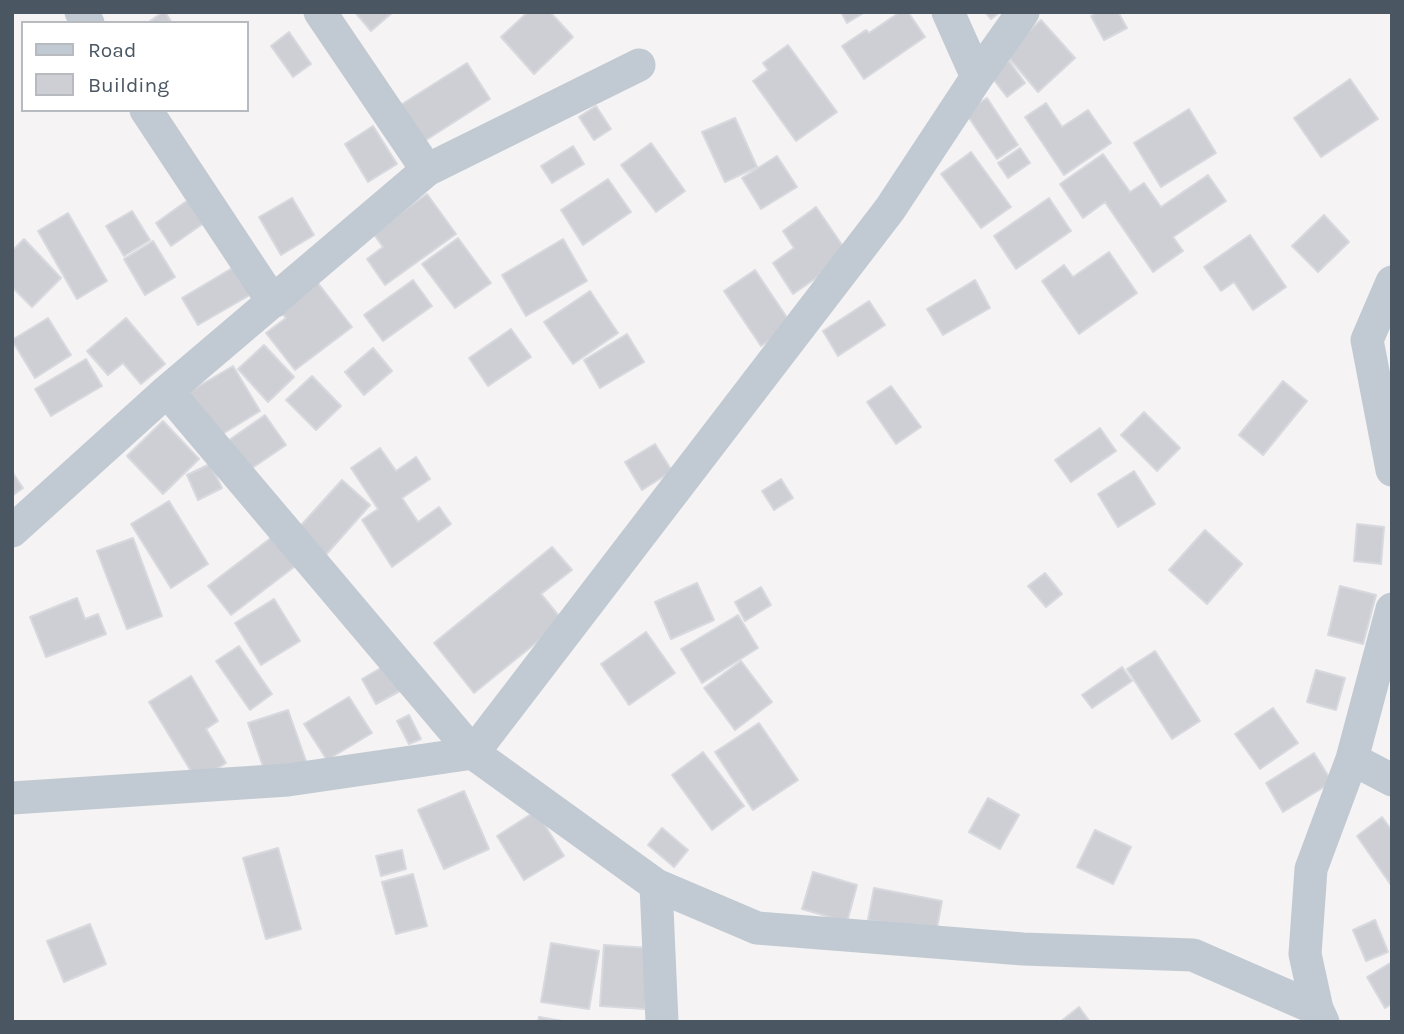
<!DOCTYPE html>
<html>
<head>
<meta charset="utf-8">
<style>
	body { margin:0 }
	#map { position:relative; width:1404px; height:1034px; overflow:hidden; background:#f5f3f3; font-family:Karla,sans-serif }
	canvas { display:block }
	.frame { position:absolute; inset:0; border:14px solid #4a5661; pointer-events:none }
	.legend { position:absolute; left:21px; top:21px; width:228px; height:91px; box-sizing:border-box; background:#fff; border:2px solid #b7bbc0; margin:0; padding:9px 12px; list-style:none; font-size:21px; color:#4a5661 }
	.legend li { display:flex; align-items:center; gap:14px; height:35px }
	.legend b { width:35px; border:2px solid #b7bbc0 }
</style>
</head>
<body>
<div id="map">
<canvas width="1404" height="1034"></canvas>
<div class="frame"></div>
<ul class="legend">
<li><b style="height:9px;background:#c1cad2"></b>Road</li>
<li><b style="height:19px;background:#cdcfd5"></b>Building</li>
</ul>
</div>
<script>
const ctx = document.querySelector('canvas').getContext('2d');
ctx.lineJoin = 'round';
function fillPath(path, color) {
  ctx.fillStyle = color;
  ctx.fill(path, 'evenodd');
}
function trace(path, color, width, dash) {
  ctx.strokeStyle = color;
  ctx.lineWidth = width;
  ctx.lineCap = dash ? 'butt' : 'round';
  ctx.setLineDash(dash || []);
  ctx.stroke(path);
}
const building = new Path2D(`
	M165,12L172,23H147L163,12Z
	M355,12H393L371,31Z
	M528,12H550L573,37L534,74L501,37Z
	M841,12H865L847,23Z
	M900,12H908L925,37L864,79L842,46L866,30L869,33Z
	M985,12H1000L991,19Z
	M1098,12H1118L1127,28L1104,40L1091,16Z
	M1041,20L1075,58L1038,92L1005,53Z
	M289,32L311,64L293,77L271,46Z
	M788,45L837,112L796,141L753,81L768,70L763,63Z
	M1009,61L1025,83L1007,97L990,75Z
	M467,63L490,99L423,142L399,106Z
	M1350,79L1378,119L1321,157L1294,118Z
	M987,98L1018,145L997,159L965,112Z
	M1046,103L1062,127L1088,110L1111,143L1064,175L1025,117Z
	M596,106L611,129L594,140L579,117Z
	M1189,109L1216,153L1161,187L1134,143Z
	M735,118L757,167L725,182L702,132Z
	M373,126L397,164L368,182L345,144Z
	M651,143L685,191L656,212L621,165Z
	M573,146L584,164L552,183L541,166Z
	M1020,148L1030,163L1008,178L998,163Z
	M971,152L1011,207L981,228L941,174Z
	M1103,154L1130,192L1144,183L1161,207L1208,175L1226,201L1173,237L1183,251L1153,272L1105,202L1083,218L1060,184Z
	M777,156L797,187L761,209L742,178Z
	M608,179L631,212L583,245L561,210Z
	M427,194L456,234L385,285L367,259L383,247L373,233Z
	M292,198L314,235L281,255L259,217Z
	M1049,198L1071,231L1016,269L994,236Z
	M188,200L204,223L171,246L156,223Z
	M816,207L849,255L793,294L773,263L794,248L783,231Z
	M132,211L150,240L124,256L106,226Z
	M68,213L107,281L77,299L38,231Z
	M1324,215L1349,242L1318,272L1292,246Z
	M1250,235L1286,287L1253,310L1234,282L1221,291L1204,267Z
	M458,238L491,283L455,308L422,264Z
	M24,239L61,278L32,307L12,287V251Z
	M563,239L587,281L526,316L502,275Z
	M153,241L175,277L145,295L124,259Z
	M1109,252L1137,293L1079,334L1042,281L1064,265L1073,277Z
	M239,264L255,292L198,325L182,298Z
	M755,270L792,325L761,346L724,291Z
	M314,278L352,327L295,370L266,333L286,318L277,307Z
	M413,280L432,306L383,341L364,315Z
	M975,280L990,308L943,335L927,309Z
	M590,291L618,333L573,364L544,322Z
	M869,301L885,325L838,356L823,331Z
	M48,318L71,355L35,378L12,340Z
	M126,318L165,364L141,384L123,363L108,375L87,351Z
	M511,329L531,357L488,386L469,358Z
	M627,334L644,362L600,388L584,360Z
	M264,345L294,377L268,402L238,369Z
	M373,348L392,371L364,395L345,372Z
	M86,359L102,386L51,416L35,389Z
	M233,366L260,411L211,441L184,395Z
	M312,376L341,406L316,430L286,400Z
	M1283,381L1307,401L1263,455L1239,435Z
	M891,386L921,427L896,444L867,402Z
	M1144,412L1180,448L1157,471L1121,435Z
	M265,415L286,445L242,475L222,445Z
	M163,421L199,459L163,494L127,456Z
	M1100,428L1116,451L1071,482L1055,460Z
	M655,444L672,471L642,490L625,462Z
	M380,448L396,471L416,457L430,479L402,498L418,522L439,507L451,524L392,567L362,520L378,509L351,468Z
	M210,464L222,488L198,500L187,475Z
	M1134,471L1155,504L1118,527L1098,494Z
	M12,472L23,488L12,496Z
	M781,479L793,498L774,510L762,491Z
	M342,480L370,505L323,558L295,532Z
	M169,501L208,564L171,588L131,524Z
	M1357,524L1384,527L1381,564L1354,561Z
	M1205,530L1242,564L1207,604L1169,570Z
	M276,534L298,564L231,615L208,586Z
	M133,538L162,616L127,629L97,551Z
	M552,547L572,570L541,594L563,621L474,693L434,643Z
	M1045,573L1062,594L1046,607L1028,586Z
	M697,583L714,620L671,639L655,602Z
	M1340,586L1376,595L1363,644L1328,635Z
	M761,587L771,605L745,621L735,602Z
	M77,598L85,619L98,614L106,634L46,657L30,617Z
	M274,599L300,641L261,665L235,623Z
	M738,615L758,648L702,683L681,649Z
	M646,632L675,673L629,705L601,664Z
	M239,646L272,694L250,710L216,661Z
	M1155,651L1200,721L1172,739L1127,669Z
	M741,661L772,702L735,730L704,688Z
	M386,665L400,691L376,704L362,679Z
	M1122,667L1132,681L1092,708L1082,695Z
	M1316,670L1345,678L1336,710L1307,702Z
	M191,676L218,721L206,729L226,763L197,781L149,702Z
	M349,697L372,733L327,760L304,724Z
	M1273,708L1298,743L1260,769L1235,734Z
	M288,710L307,764L267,778L248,723Z
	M409,715L421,739L409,744L397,721Z
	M759,723L798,780L753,810L715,752Z
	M703,752L744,806L712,830L672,775Z
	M1314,753L1332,782L1283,812L1266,783Z
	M464,791L489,849L444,869L418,810Z
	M988,798L1019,815L1000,849L969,832Z
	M536,811L564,856L524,880L497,836Z
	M1382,817L1392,831L1391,885L1357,836Z
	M662,828L688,850L674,867L648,845Z
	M1095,830L1131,847L1113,884L1077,867Z
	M278,848L301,929L266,939L243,858Z
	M402,850L406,869L381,876L376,856Z
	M813,872L857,885L847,922L802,909Z
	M413,874L427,926L396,934L382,882Z
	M874,888L942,901L936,933L868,920Z
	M1375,920L1388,952L1366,961L1353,930Z
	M90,924L106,964L64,982L47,941Z
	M551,943L599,951L589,1009L541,1002Z
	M604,945L649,948L645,1009L600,1006Z
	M1392,962V1004L1385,1008L1367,977Z
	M1079,1007L1090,1022H1060Z
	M539,1017L568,1022H538Z`);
fillPath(building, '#cdcfd5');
trace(building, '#d7d9de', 2);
trace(new Path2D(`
	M81,12L88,23
	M320,12L427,170
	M977,77L1023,12
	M146,110L273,302
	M1392,282L1367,340L1392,470
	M167,391L473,753L890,209L977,77L948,12
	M12,531L167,391L427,170L639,65
	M1352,759L1392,780
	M12,798L288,780L473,753L656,885L757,928L1023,949L1193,955L1317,1009L1323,1022
	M656,885L662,1022
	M1317,1009L1305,954L1311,869L1352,759L1392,609`), '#c1cad2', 33);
</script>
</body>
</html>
